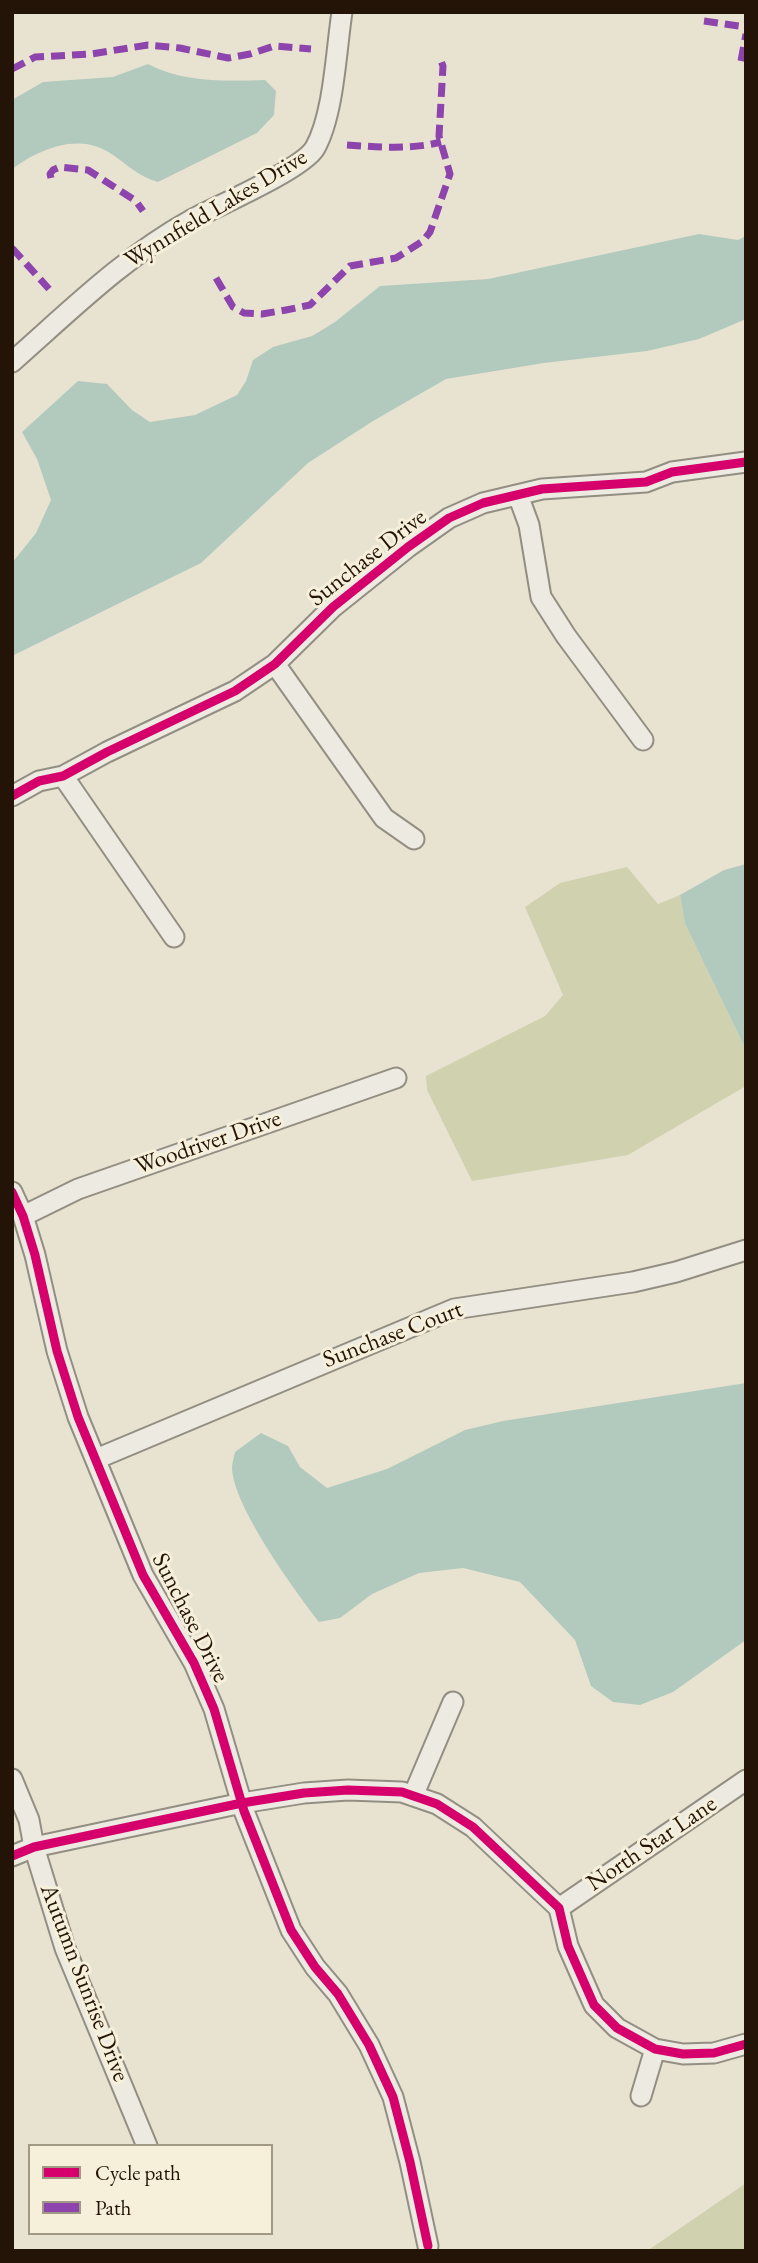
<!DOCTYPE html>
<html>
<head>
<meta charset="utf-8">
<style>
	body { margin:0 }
	#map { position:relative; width:758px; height:2263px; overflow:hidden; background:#e8e3d1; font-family:"EB Garamond",serif }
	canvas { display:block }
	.frame { position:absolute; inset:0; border:14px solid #241407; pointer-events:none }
	.legend { position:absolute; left:28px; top:2144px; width:245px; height:91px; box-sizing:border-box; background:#f6f0db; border:2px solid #a29886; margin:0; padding:9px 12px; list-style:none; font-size:21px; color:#241407 }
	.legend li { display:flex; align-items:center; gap:14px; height:35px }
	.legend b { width:35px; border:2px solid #a29886 }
</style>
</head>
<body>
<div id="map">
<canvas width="758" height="2263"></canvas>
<div class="frame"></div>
<ul class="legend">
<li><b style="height:9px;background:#d6006c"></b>Cycle path</li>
<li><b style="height:9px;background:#8e44ad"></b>Path</li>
</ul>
</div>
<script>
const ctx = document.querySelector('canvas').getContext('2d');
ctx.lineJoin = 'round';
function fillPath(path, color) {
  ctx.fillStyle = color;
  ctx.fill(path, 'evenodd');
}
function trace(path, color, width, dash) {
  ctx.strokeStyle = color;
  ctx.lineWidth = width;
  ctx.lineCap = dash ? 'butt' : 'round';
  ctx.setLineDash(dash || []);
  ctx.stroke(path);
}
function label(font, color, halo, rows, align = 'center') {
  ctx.font = font + ' "EB Garamond",serif';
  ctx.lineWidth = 6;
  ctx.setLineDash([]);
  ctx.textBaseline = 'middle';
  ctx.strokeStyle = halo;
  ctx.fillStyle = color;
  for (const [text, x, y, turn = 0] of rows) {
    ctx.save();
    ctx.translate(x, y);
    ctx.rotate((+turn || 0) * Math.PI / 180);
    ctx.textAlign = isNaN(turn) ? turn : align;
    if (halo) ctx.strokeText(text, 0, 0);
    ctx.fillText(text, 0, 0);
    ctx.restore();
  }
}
fillPath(new Path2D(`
	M627,867L658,904L680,895L685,924L746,1050V1086L628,1155L472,1181L427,1090L426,1076L545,1016L563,995L525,907L560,883Z
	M746,2183V2251H647Z`), '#d0d2af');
fillPath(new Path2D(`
	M148,64C184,83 225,81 265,80L276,91L274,115L257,133L158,182C133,175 119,155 98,147C69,136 35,152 12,169V100L43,82L113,77Z
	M699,234L738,240L746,236V319L699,339L647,351L544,363L446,379L373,421L308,463L201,563L12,656V563L36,533L51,500L37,459L22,432L78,381L107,384L132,410L150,422L195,415L237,395L246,381L253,360L273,347L312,336L335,322L380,286L488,279Z
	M746,864V1050L685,924L680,895L724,870Z
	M746,1383V1640L673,1692L640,1705L613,1702L591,1686L575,1640L520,1582L463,1568L419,1573L372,1594L340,1618L319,1622C295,1591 233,1506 232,1468C232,1463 234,1457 235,1452L261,1433L288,1446L300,1467L327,1488L387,1469L465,1430L503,1421Z`), '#b2cabd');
const street = new Path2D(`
	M12,362C70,311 124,257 191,220C217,206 303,169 315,148C334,114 336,51 342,12
	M518,495L529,525L541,597L566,636L643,740
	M275,664L384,818L414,839
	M63,776L174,937
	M12,796L39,781L63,776L107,752L235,691L275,664L333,607L408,547L449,518L483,503L542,489L646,482L672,472L746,462
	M12,1192L23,1216L35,1255L57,1351L78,1417L143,1575L194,1663L214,1709L244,1811L291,1930L315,1967L338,1994L369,2045L393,2097L410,2162L428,2246
	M23,1216L78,1189L396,1078
	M96,1459L454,1309L633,1282L676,1272L746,1250
	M12,1779L29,1820L34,1847L65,1948L147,2146
	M413,1796L453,1702
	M12,1856L34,1847L242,1803L304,1793L348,1790L402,1792L437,1804L473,1827L559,1908L568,1946L594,2005L617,2028L655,2049L683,2054L714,2053L746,2044
	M559,1908L746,1780
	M641,2096L655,2049`);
trace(street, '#938e82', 23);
trace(street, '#eceae1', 19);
trace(new Path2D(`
	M704,21L746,27
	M741,61L746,34
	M12,69L35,57L91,54L148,45L180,48L228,58L250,54L274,46L311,49
	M347,145C379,147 410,150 441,142
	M51,178L50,174L53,170L60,167L88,170L136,201L143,211
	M12,248L49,289
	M216,278L233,307L244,313L262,314L286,310L310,305L350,266L396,258L423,241L430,232L450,174L439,136L443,66L439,56`), '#8e44ad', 7, [14, 7]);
trace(new Path2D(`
	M12,796L39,781L63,776L107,752L235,691L275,664L333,607L408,547L449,518L483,503L542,489L646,482L672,472L746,462
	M12,1192L23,1216L35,1255L57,1351L78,1417L143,1575L194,1663L214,1709L244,1811L291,1930L315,1967L338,1994L369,2045L393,2097L410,2162L428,2246
	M12,1856L34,1847L242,1803L304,1793L348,1790L402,1792L437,1804L473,1827L559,1908L568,1946L594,2005L617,2028L655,2049L683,2054L714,2053L746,2044`), '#d6006c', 9);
label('24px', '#241407', '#f6f0db', [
	["Wynnfield Lakes Drive",216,209,-31],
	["Sunchase Drive",368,558,-38],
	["Woodriver Drive",208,1143,-19],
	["Sunchase Court",393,1335,-21],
	["Sunchase Drive",190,1618,63],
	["North Star Lane",652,1844,-34],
	["Autumn Sunrise Drive",84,1983,69]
]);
</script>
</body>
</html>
